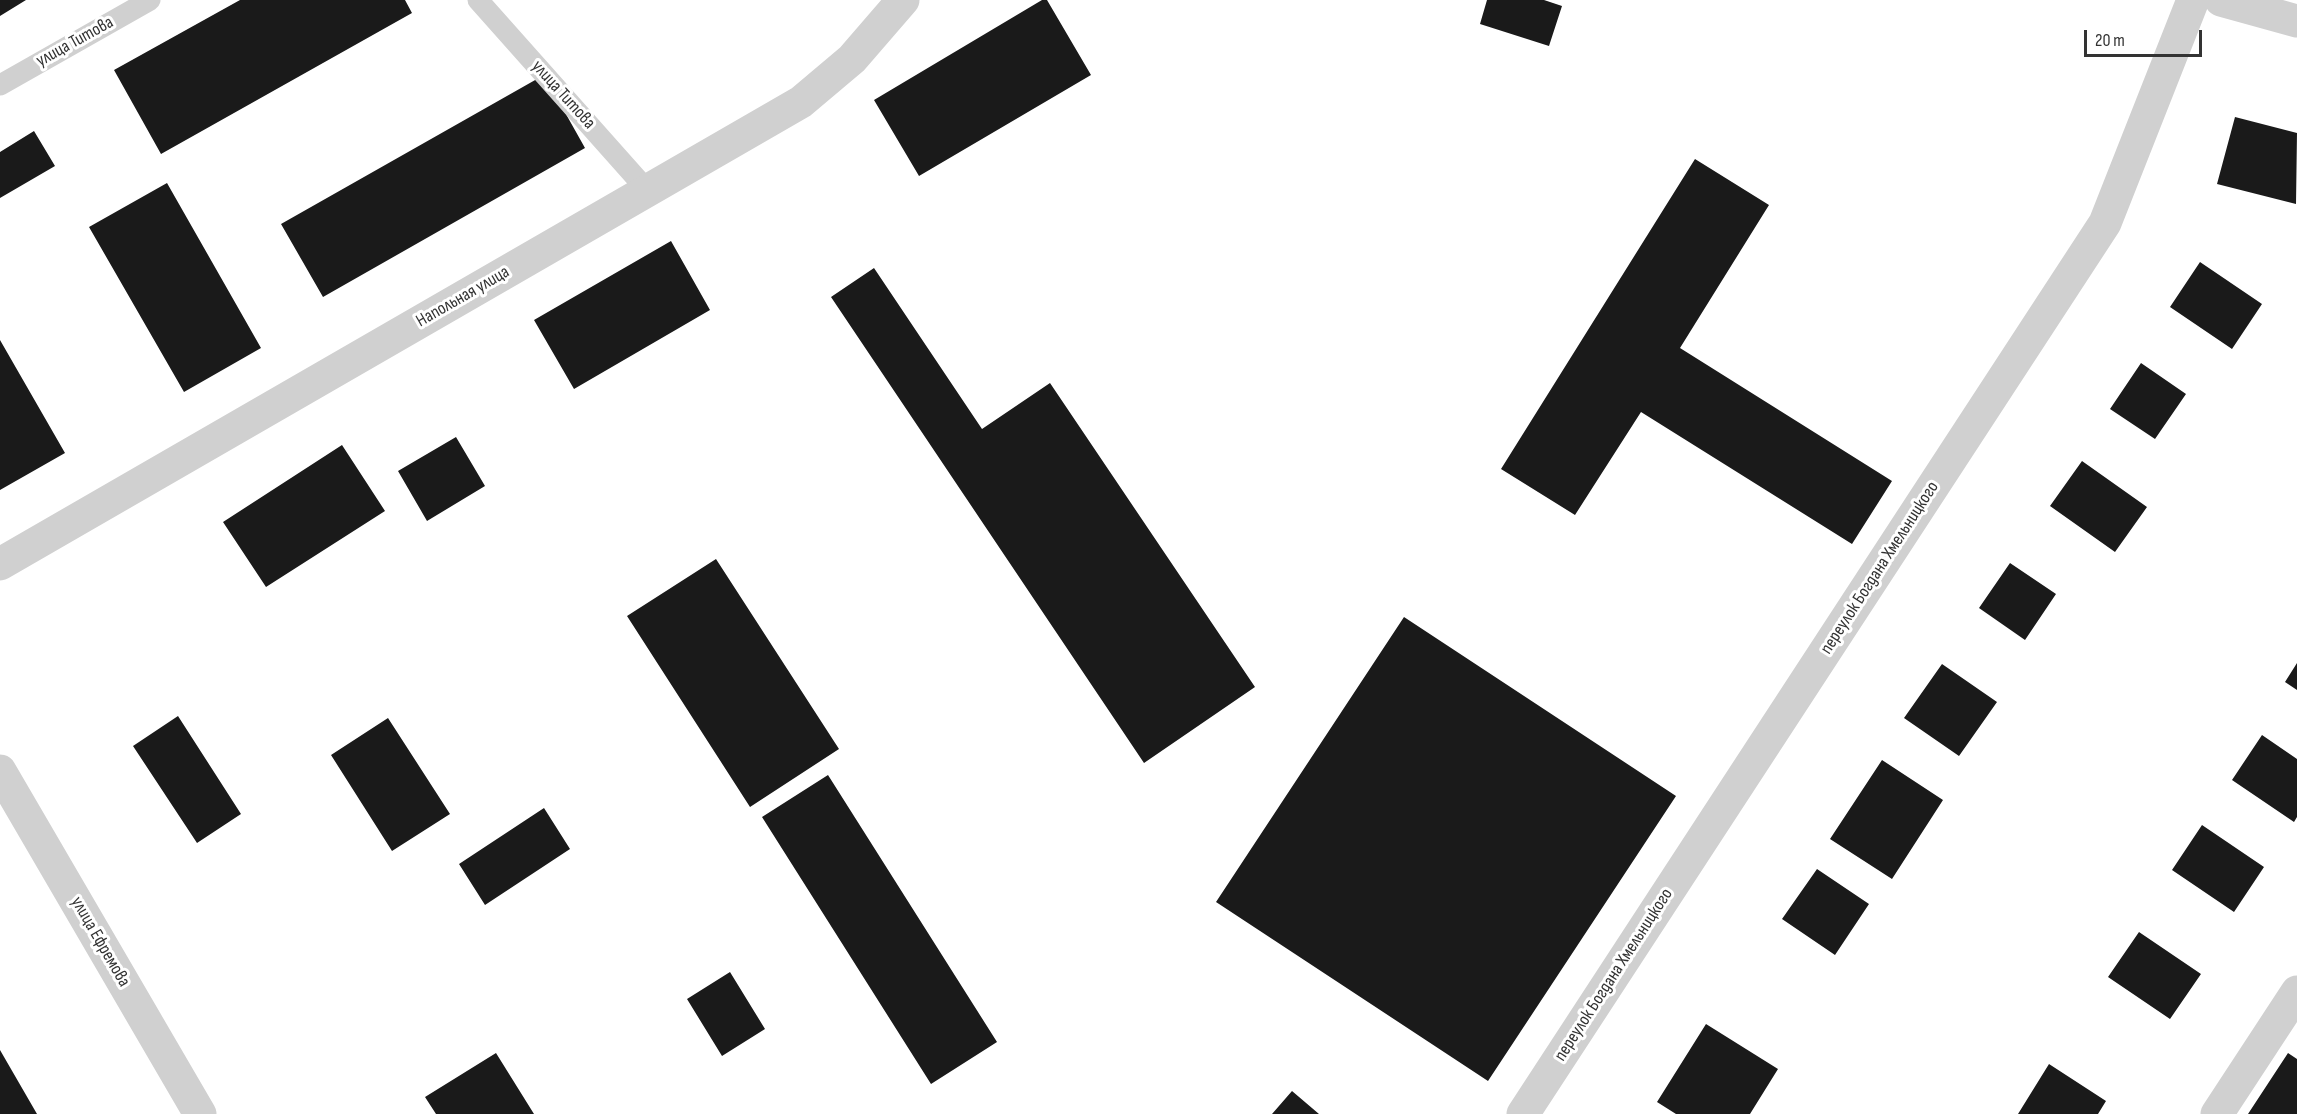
<!DOCTYPE html>
<html>
<head>
<meta charset="utf-8">
<style>
	body { margin:0 }
	#map { position:relative; width:2297px; height:1114px; overflow:hidden; background:#fff; font-family:"Sofia Sans Condensed",sans-serif }
	canvas { display:block }
	.scale { position:absolute; left:2084px; top:30px; width:118px; height:27px; box-sizing:border-box; border:3px solid #333; border-top:0; padding-left:8px; font-size:18px; line-height:21px; white-space:nowrap; color:#333; -webkit-text-stroke:4px #fff; paint-order:stroke }
</style>
</head>
<body>
<div id="map">
<canvas width="2297" height="1114"></canvas>
<div class="scale">20 m</div>
</div>
<script>
const ctx = document.querySelector('canvas').getContext('2d');
ctx.lineJoin = 'round';
function fillPath(path, color) {
  ctx.fillStyle = color;
  ctx.fill(path, 'evenodd');
}
function trace(path, color, width, dash) {
  ctx.strokeStyle = color;
  ctx.lineWidth = width;
  ctx.lineCap = dash ? 'butt' : 'round';
  ctx.setLineDash(dash || []);
  ctx.stroke(path);
}
function label(font, color, halo, rows, align = 'center') {
  ctx.font = font + ' "Sofia Sans Condensed",sans-serif';
  ctx.lineWidth = 6;
  ctx.setLineDash([]);
  ctx.textBaseline = 'middle';
  ctx.strokeStyle = halo;
  ctx.fillStyle = color;
  for (const [text, x, y, turn = 0] of rows) {
    ctx.save();
    ctx.translate(x, y);
    ctx.rotate((+turn || 0) * Math.PI / 180);
    ctx.textAlign = isNaN(turn) ? turn : align;
    if (halo) ctx.strokeText(text, 0, 0);
    ctx.fillText(text, 0, 0);
    ctx.restore();
  }
}
fillPath(new Path2D(`
	M0,0H26L0,16Z
	M240,0H405L412,13L161,154L114,70Z
	M1042,0H1047L1091,75L919,176L874,100Z
	M1487,0H1544L1562,6L1549,46L1480,24Z
	M544,75L585,148L323,297L281,224Z
	M2235,117L2297,133L2296,204L2217,184Z
	M34,131L55,166L0,198V152Z
	M1695,159L1769,205L1680,348L1892,481L1852,544L1641,412L1575,515L1501,469Z
	M167,183L261,348L184,392L89,227Z
	M671,241L710,310L574,389L534,320Z
	M2200,262L2262,304L2232,349L2170,307Z
	M874,268L982,429L1050,383L1255,687L1144,763L831,297Z
	M0,340L65,453L0,490Z
	M2141,363L2186,394L2155,439L2110,409Z
	M456,437L485,486L427,521L398,471Z
	M342,445L385,511L266,587L223,522Z
	M2082,461L2147,507L2115,552L2050,506Z
	M716,559L839,749L750,807L627,616Z
	M2010,563L2056,594L2025,640L1979,608Z
	M1404,617L1676,796L1488,1081L1216,902Z
	M2297,663V690L2285,682Z
	M1942,664L1997,702L1959,756L1904,718Z
	M178,716L241,814L197,843L133,746Z
	M388,718L450,814L392,851L331,755Z
	M2262,735L2297,759V817L2294,822L2232,780Z
	M1882,760L1943,800L1892,879L1830,839Z
	M828,775L997,1042L931,1084L762,817Z
	M544,808L570,849L485,905L459,864Z
	M2202,825L2264,867L2234,912L2172,870Z
	M1817,869L1869,904L1835,955L1782,919Z
	M2139,932L2201,974L2170,1019L2108,977Z
	M730,972L765,1029L722,1056L687,999Z
	M1706,1024L1778,1069L1750,1114H1676L1657,1102Z
	M0,1050L37,1114H0Z
	M496,1053L534,1114H436L425,1097Z
	M2288,1053L2297,1059V1114H2248Z
	M2049,1064L2106,1101L2098,1114H2018Z
	M1292,1091L1319,1114H1272Z`), '#1a1a1a');
trace(new Path2D(`
	M478,0L647,190
	M0,85L150,0`), '#d0d0d0', 21);
trace(new Path2D(`
	M2221,0L2297,21
	M0,564L801,102L852,59L903,0
	M1523,1114L2105,223L2193,0
	M2217,1114L2297,992`), '#d0d0d0', 33);
trace(new Path2D(`
	M0,771L200,1114`), '#d0d0d0', 33);
label('18px', '#333', '#fff', [
	["улица Титова",75,42,-29],
	["улица Титова",563,95,48],
	["Напольная улица",463,297,-30],
	["переулок Богдана Хмельницкого",1880,568,-57],
	["улица Ефремова",100,942,60],
	["переулок Богдана Хмельницкого",1614,975,-57]
]);
</script>
</body>
</html>
